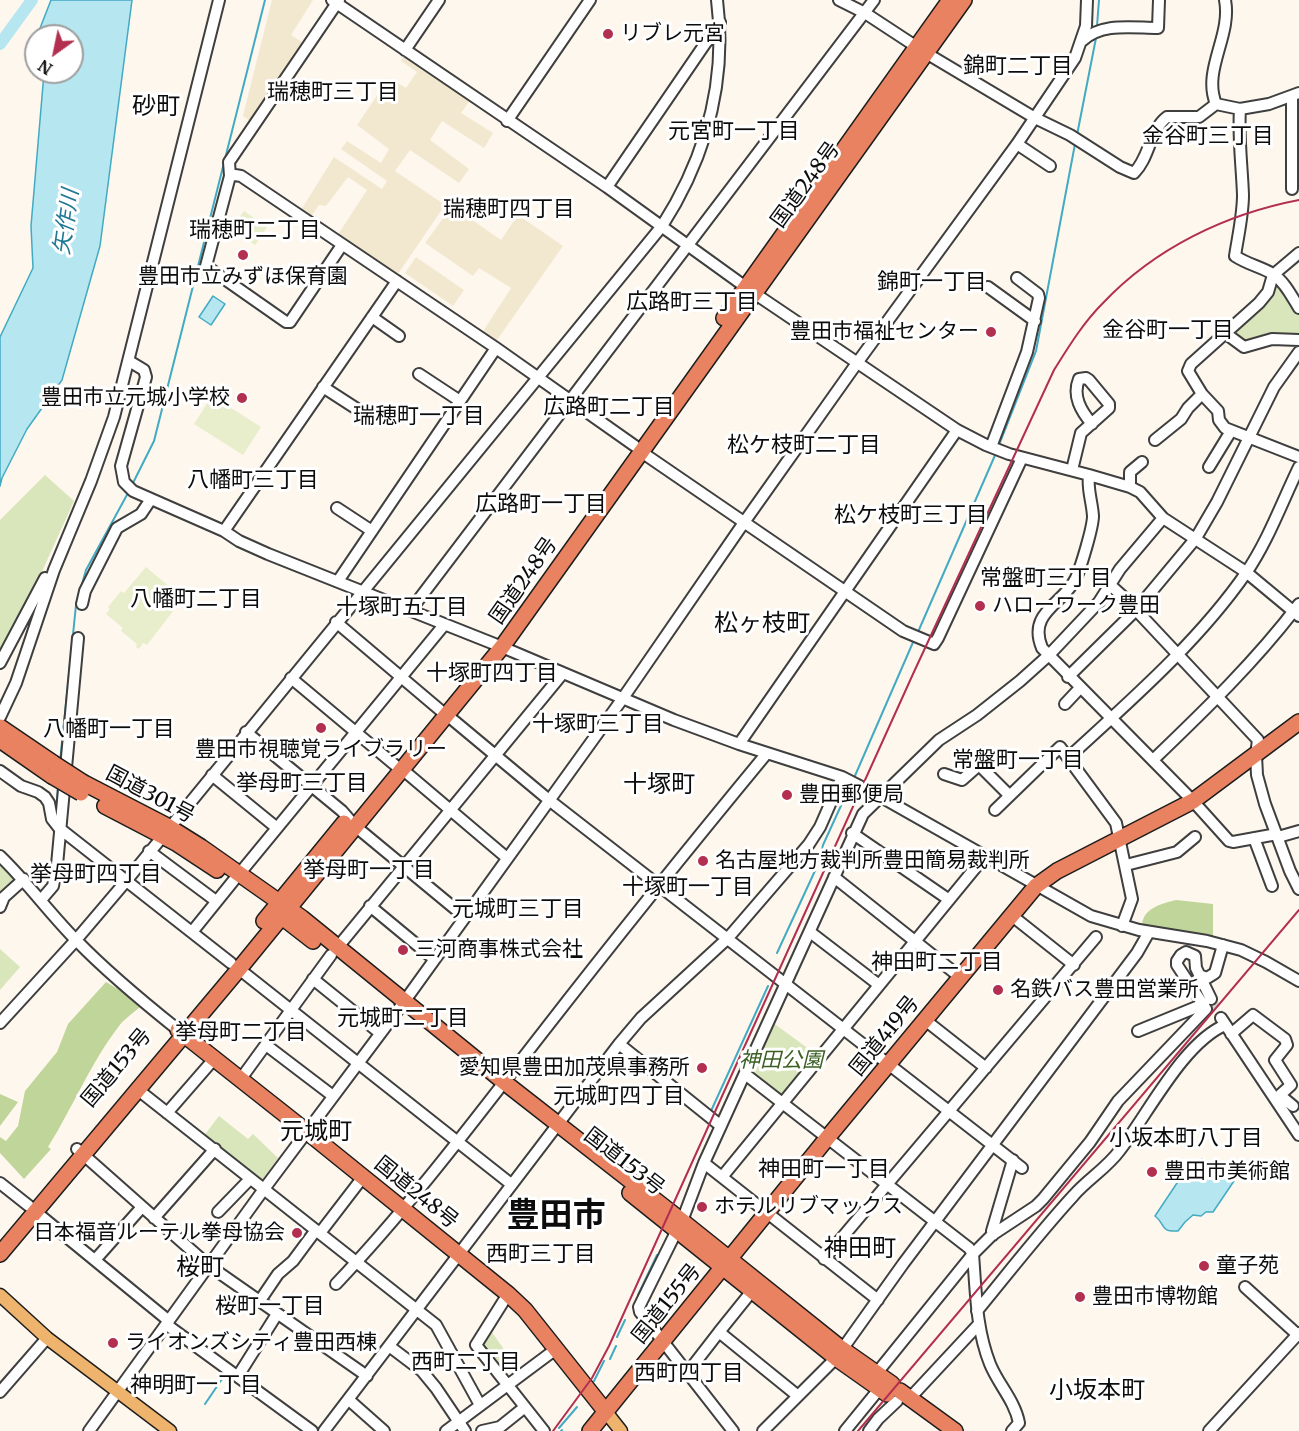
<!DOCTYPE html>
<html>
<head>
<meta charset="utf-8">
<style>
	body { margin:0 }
	#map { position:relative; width:1299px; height:1431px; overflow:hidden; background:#fef7ed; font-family:Merriweather,serif }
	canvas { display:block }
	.north { position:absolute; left:24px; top:24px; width:60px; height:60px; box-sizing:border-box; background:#fff; border:2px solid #9e9e9e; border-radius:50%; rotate:213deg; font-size:16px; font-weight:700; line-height:24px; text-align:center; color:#0c0c0c }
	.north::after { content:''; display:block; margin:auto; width:21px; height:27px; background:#b22f50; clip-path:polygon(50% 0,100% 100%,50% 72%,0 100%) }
</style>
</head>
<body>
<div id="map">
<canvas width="1299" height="1431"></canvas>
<div class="north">N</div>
</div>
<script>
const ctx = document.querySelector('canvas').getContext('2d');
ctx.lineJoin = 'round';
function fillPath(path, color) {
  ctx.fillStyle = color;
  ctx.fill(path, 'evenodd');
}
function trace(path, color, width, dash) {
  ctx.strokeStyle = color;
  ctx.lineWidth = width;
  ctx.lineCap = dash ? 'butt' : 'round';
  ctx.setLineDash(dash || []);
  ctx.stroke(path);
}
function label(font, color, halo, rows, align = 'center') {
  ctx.font = font + ' Merriweather,"Noto Sans JP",serif';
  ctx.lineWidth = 6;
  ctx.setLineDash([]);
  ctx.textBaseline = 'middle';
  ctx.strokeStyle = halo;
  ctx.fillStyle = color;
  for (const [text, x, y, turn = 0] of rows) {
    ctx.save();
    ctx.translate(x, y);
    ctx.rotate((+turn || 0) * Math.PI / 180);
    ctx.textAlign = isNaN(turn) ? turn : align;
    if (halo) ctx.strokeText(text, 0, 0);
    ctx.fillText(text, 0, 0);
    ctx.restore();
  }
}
fillPath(new Path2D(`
	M272,0H313L291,35L307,45L253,123L243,116Z
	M405,54L471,99L461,113L493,133L484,148L442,121L430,140L469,169L459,183L410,150L395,171L445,205L398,274L337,236L367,190L348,177L326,206L319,205L310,218L301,210L334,157L382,189L387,181L341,149L347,141L381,163L389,149L357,125L389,78L406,88L417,72L401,61Z
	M452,206L501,240L518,215L563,246L497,340L494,341L482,333L511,288L479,268L473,276L425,243Z
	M416,257L464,290L453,306L405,273Z`), '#f2e8cf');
fillPath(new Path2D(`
	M1276,282L1299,316V338L1245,345L1231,331Z
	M45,475L74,501L19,622L0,656V520Z
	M0,865L18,881L0,899Z
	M0,949L20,967L0,990Z
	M772,1022L817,1055L784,1095L781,1096L751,1072Z
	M219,1116L248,1139L253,1134L278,1158L259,1184L203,1137Z
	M491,1331L508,1355L496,1365L483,1344Z`), '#d9e5ba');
fillPath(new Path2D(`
	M1176,900L1213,904V937L1142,927C1142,908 1161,904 1176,900Z
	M106,982L143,1004C135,1012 125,1018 119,1026C90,1064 73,1107 48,1147L51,1149L24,1179L0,1153V1137L6,1141L18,1126L25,1091L57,1052L68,1024Z
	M0,1094L18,1102L0,1126Z`), '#c0d59a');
fillPath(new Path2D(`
	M244,211L267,227L255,245L232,228Z
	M212,396L261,427L243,455L194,424Z
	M146,567L183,598L147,645L143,643L139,649L136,647L137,644L121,631L123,628L106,614L110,609L108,607L121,591L124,593Z`), '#e8edcb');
const water = new Path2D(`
	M51,0H132L100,246L62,380L27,429L2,478L0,486V337L33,268L31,226L44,73L36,72H72V36H37Z
	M213,296L225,304L211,325L199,317Z
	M1202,1159L1234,1181L1213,1212H1206L1201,1216L1193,1215L1185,1222L1178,1231C1159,1232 1166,1224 1155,1216L1187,1168L1192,1170Z`);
fillPath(water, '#b6e7f1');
trace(water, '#42aac3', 1.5);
trace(new Path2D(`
	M1097,26L1099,0
	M1077,135L1096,38
	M999,445L1036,351L1075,144
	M132,485L154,441L265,0
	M918,632L996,453
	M60,762L76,605L86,570L128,493
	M854,778L914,640
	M56,813L58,786
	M777,953L820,860L823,845L850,786
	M711,1111L768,986
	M638,1295L657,1255
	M617,1337L625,1320
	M610,1359L616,1346
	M594,1381L604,1361
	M205,1404L222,1379
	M559,1428L577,1407
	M561,1431L562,1430`), '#42aac3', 2);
trace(new Path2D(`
	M0,44L32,0`), '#b6e7f1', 12);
trace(new Path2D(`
	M1211,999L1221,1018`), '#dad4cb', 10, [10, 5]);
const minor = new Path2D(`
	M332,0L607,187L754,293L957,430L986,445L1009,454L1089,475L1130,487L1140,492L1163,518L1246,572L1299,616
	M339,0L229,162L230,176L206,266L286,322H290L342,245
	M839,0L865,13L926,53L1035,118L1070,135L1120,167L1134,173C1150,157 1149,131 1167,117H1199L1216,104L1240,109L1269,104L1299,93
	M1082,41C1102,22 1133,28 1158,28L1159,0
	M405,50L439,0
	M1292,96V189
	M1216,104C1202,70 1232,36 1225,0
	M1240,109C1238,138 1242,166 1243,195C1243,215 1238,236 1235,256C1247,264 1261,267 1273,274C1285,282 1292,297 1299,308
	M507,121L590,0
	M1017,144L1050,166
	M230,176L235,175L241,176L496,348L635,446
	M607,187L720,22
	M1299,253L1273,275L1268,292L1259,303L1191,364L1188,371L1202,394L1218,411L1219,420L1225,428L1299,457
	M988,287L1035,321
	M372,317L399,336
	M1225,333L1244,347L1272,339L1299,340
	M129,361L144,370L146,377L121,466L124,482L133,491L224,531L239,541L268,554L502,647L674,720L739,744L842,777L881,797L1091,916L1139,930L1207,941L1241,950L1266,962L1299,981
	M419,374L460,401
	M323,387L357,409
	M1155,440L1181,419L1188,408L1202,394
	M991,447L1027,352L1039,298L1038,294L1017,278
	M640,451L903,631L934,644L938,638L1022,458
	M1209,467L1231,431
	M1072,470L1081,433L1109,408V404L1089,380L1086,378L1079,379C1072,396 1081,411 1092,424
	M1089,475C1087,489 1092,501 1093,516C1093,527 1081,567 1076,578C1064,604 1027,612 1042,648L1193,801L1229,841L1233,842L1277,834
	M1130,487V472L1142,462
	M337,508L372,531
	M224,531L397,281
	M338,581L496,348
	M1109,584L1137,609
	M82,604L85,591L117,528L141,514L151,499
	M1136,610L1258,740L1256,755L1257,775L1265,804L1290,871L1299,889
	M410,611L874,0
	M336,622L440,710
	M0,663L45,578
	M1068,677L1136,610L1196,538L1217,502L1274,387L1299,352
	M291,678L395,765
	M1065,704L1080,688
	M447,715L549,800L1022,1168
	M0,717L16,683L54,570L91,481L114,417L219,0
	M246,732L342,811L355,826L465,917
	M739,744L957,430
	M1069,757C1131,700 1198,642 1246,573C1268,541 1282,502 1299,467
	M1153,760C1204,711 1256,661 1299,604
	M402,769L507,858
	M0,771L21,786L38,792L45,797L49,803L52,819L59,828L231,963
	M944,774L962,780L979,765L1009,795
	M212,775L277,828
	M995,810L1060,747L1116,823L1132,899L1122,926
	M852,833L948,899
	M1278,837L1299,831
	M1254,838L1272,886
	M149,851L216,901
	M0,856C28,883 50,914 77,941C108,973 142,1001 177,1029
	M1126,865L1177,852L1195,837
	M240,873L444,625
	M834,877L960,977
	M41,900L53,886L57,865L78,638
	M370,906L434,959
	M0,907L4,897L24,879
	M1011,915L1074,965
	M192,932L234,880
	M810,932L879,985
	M337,948L563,673
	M239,969L511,1184
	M1199,975L1207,978L1215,973L1223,945
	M313,979L380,1033
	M1221,1018L1299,1135
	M925,1020L986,1068
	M0,1023L76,940L127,880L662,226C706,157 727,81 717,0
	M1138,1031L1204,1004
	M1231,1034L1253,1015L1285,1039L1287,1045L1275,1060L1291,1085L1280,1095L1281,1096L1293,1106
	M619,1044L721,1126
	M266,1045L333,1096
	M745,1074L969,1248L973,1254C976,1292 976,1329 990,1364C998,1384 1015,1401 1019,1423L1012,1431
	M240,1080L331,955
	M137,1089L436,1325L480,1405
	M167,1113L214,1059
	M77,1149L208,1265L367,1376
	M704,1163L878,1300
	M722,1177L985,856
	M0,1183L29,1206
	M36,1212L169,1321
	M218,1212L250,1179
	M154,1218L215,1149
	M682,1221L704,1163L863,814L939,740L977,715L1020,681L1049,655L1099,602L1120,569L1163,518
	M677,1230L639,1307L640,1312L733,1431
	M320,1233L363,1177
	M993,1235L992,1231L1013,1160
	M824,1259L1096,937
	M95,1260L142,1207
	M336,1284C411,1205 476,1118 543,1032C616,938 691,845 767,753
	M1245,1287L1299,1336
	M508,1294L476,1345L544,1431
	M259,1302L278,1274L293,1261L316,1230
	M977,1311C1009,1272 1040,1232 1074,1195C1088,1179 1107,1168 1120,1150C1148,1114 1183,1043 1225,1025
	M167,1325L312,1431
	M719,1332L752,1291
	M389,1346L422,1371L436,1388L465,1431
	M688,1372L719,1332L798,1396
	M876,1374L973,1254L992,1235L1036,1206L1043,1199L1090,1142L1118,1101L1206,1009L1177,965V961L1181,955L1186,952L1195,956L1196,968L1211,999
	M238,1376L277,1314
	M0,1392L47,1338
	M910,1398L978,1325
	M349,1400L384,1431
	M89,1431L264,1189L404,1002L623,698L745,521L857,363L1017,144L1075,58L1086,26L1087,0
	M324,1431L619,1044L641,1018L728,938L809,844L820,827L842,777
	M446,1431L556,1349
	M482,1431L500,1427L525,1407
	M763,1431L836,1358L903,1264L1137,953L1149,932
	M845,1431L880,1388
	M869,1431L878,1419L897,1401
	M1209,1431L1299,1333`);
const major = new Path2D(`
	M0,1295L47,1338L170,1431
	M606,1412L621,1431`);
const highway = new Path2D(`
	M724,318L950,0
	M0,727L53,763
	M0,740L52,776
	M84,783L169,827L201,847L302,918L504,1082L682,1221L842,1349L892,1384
	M105,806L176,843L217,870
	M273,910L313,941
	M264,921L344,823
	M178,1030L316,1139L508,1294L525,1310L606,1412
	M630,1193L836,1358L887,1394
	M0,1254L239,969L502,647L964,0
	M900,1391L955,1431
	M590,1431L828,1137L1036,886L1057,871L1193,801L1299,722`);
trace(minor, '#3f3f3f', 14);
trace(major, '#1d1d1d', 15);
trace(highway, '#1d1d1d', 18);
trace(minor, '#fff', 10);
trace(major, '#eeb46d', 12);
trace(highway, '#e98260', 15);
trace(new Path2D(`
	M553,1431L592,1378L609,1346L913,674L1054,370C1069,346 1083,323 1103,303C1155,248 1226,214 1299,200
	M858,1431C1005,1258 1153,1085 1299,910`), '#b22f50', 2);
const highwayBridge = new Path2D(`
	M53,763L84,783
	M52,776L81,793`);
trace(highwayBridge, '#1d1d1d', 18, []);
trace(highwayBridge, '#e98260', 15);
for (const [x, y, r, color] of [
	[608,34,6,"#b22f50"],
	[243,255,6,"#b22f50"],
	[991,332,6,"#b22f50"],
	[242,398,6,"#b22f50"],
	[980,606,6,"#b22f50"],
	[321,728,6,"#b22f50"],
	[787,795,6,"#b22f50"],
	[703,861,6,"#b22f50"],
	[403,950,6,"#b22f50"],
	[998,990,6,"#b22f50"],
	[702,1068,6,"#b22f50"],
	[1152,1172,6,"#b22f50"],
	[702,1207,6,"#b22f50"],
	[297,1233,6,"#b22f50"],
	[1204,1266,6,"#b22f50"],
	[1080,1297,6,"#b22f50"],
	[113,1343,6,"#b22f50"]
]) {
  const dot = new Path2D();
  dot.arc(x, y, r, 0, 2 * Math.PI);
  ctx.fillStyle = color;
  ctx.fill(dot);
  trace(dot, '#fff', 2);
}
label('21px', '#0c0c0c', '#fff', [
	["リブレ元宮",620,34],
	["豊田市立みずほ保育園",243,277,"center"],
	["豊田市福祉センター",979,332,"right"],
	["豊田市立元城小学校",230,398,"right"],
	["ハローワーク豊田",992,606],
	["豊田市視聴覚ライブラリー",321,750,"center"],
	["豊田郵便局",799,795],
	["名古屋地方裁判所豊田簡易裁判所",715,861],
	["三河商事株式会社",415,950],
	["名鉄バス豊田営業所",1010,990],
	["愛知県豊田加茂県事務所",690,1068,"right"],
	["豊田市美術館",1164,1172],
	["ホテルリブマックス",714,1207],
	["日本福音ルーテル拳母協会",285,1233,"right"],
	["童子苑",1216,1266],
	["豊田市博物館",1092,1297],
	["ライオンズシティ豊田西棟",125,1343]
], 'left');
label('21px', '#0c0c0c', '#fff', [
	["国道248号",806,185,-54],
	["国道248号",524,581,-55],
	["国道301号",150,795,28],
	["国道419号",885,1036,-51],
	["国道153号",117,1068,-50],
	["国道153号",624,1162,38],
	["国道248号",416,1193,39],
	["国道155号",667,1304,-51]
]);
label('italic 21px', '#3b5f22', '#fff', [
	["神田公園",781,1061]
]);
label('22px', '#0c0c0c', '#fff', [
	["錦町二丁目",1018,67],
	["瑞穂町三丁目",333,93],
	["元宮町一丁目",734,132],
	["金谷町三丁目",1208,137],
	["瑞穂町四丁目",509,210],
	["瑞穂町二丁目",255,231],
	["錦町一丁目",932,283],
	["広路町三丁目",692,303],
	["金谷町一丁目",1168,331],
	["広路町二丁目",609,408],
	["瑞穂町一丁目",419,417],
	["松ケ枝町二丁目",804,446],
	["八幡町三丁目",253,481],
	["広路町一丁目",541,505],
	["松ケ枝町三丁目",911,516],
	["常盤町三丁目",1046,579],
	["八幡町二丁目",196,600],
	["十塚町五丁目",402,608],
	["十塚町四丁目",492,674],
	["十塚町三丁目",598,725],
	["八幡町一丁目",109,730],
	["常盤町一丁目",1018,761],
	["挙母町三丁目",302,784],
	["挙母町一丁目",369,871],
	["挙母町四丁目",96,875],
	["十塚町一丁目",688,888],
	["元城町三丁目",518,910],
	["神田町二丁目",937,963],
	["元城町二丁目",403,1019],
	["挙母町二丁目",241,1033],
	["元城町四丁目",619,1097],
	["小坂本町八丁目",1186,1139],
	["神田町一丁目",824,1170],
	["西町三丁目",541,1255],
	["桜町一丁目",270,1307],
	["西町二丁目",466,1363],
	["西町四丁目",689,1374],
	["神明町一丁目",196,1386]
]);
label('italic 22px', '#1f7994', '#fff', [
	["矢作川",67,222,-82]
]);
label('24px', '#0c0c0c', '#fff', [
	["砂町",156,107],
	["松ヶ枝町",762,624],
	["十塚町",659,785],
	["元城町",316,1132],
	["神田町",860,1249],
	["桜町",200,1268],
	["小坂本町",1097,1391]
]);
label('bold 33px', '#0c0c0c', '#fff', [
	["豊田市",556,1217]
]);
</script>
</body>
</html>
